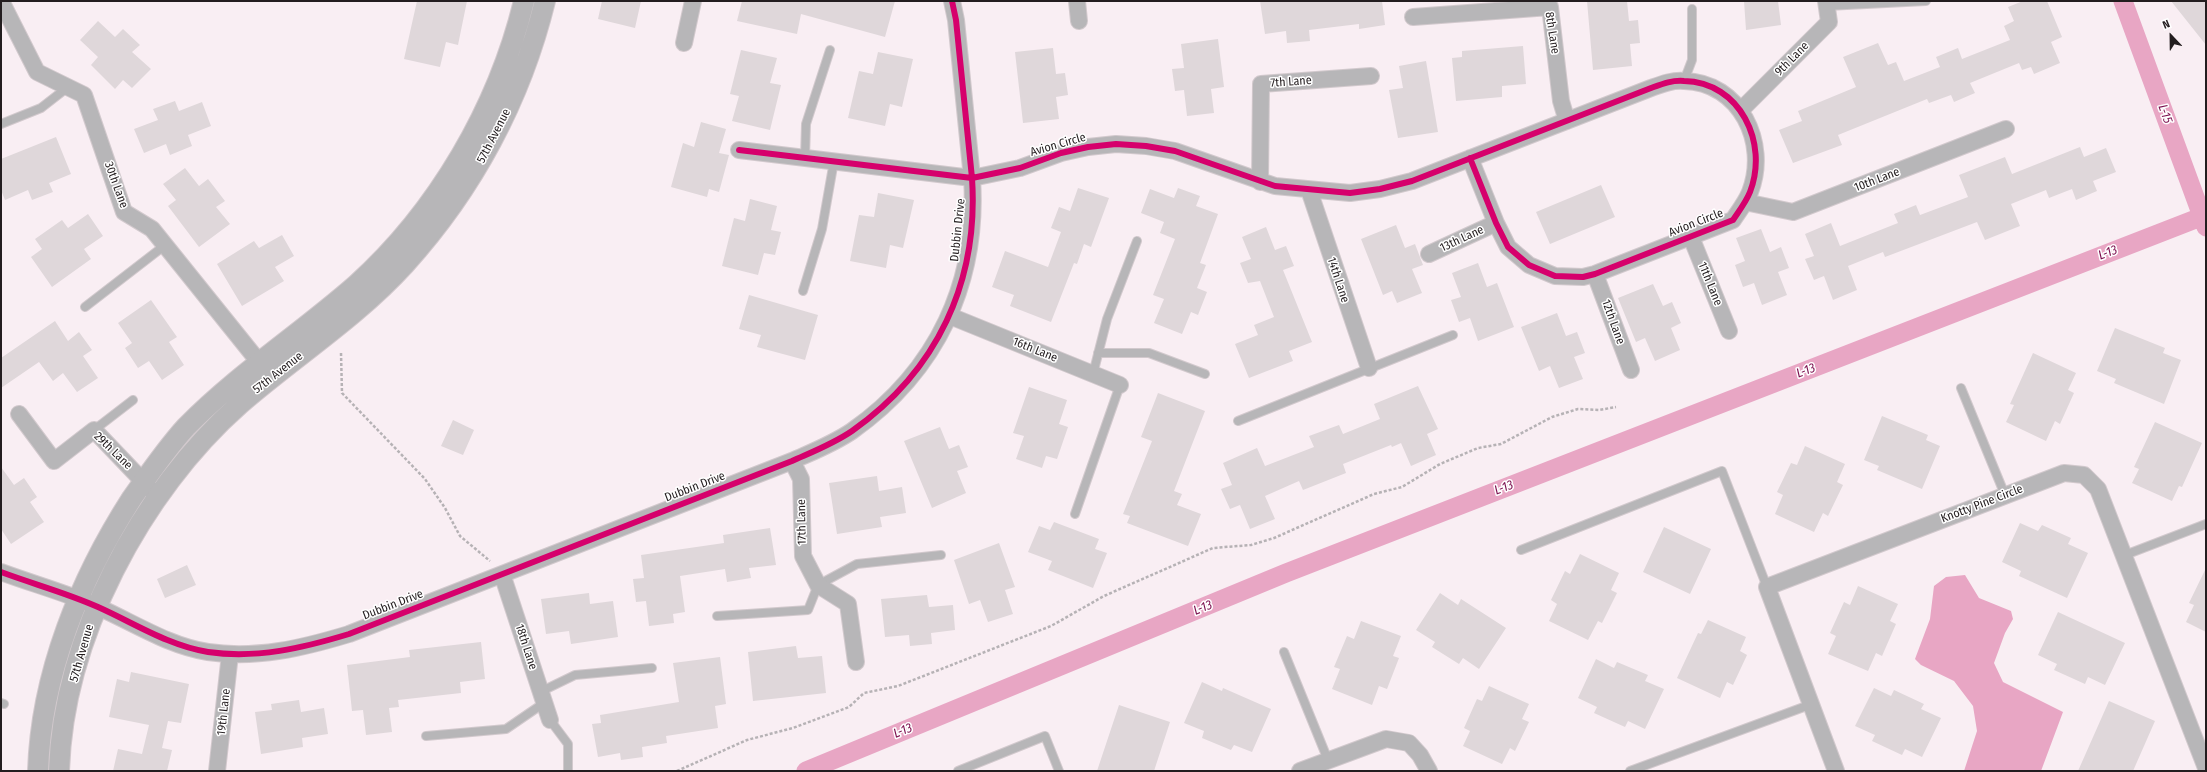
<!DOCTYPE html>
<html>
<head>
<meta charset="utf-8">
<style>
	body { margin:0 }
	#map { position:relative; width:2207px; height:772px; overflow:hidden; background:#f9eef3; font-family:"Fira Sans Condensed",sans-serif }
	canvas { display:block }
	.frame { position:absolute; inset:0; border:2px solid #231d1f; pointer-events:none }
	.north { position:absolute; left:2151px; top:16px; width:40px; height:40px; -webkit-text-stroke:3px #fff; paint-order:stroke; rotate:338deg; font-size:11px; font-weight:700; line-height:16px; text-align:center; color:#231d1f }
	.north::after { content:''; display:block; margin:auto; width:14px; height:18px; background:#231d1f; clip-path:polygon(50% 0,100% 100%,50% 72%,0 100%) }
</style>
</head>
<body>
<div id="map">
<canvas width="2207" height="772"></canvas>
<div class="frame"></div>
<div class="north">N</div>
</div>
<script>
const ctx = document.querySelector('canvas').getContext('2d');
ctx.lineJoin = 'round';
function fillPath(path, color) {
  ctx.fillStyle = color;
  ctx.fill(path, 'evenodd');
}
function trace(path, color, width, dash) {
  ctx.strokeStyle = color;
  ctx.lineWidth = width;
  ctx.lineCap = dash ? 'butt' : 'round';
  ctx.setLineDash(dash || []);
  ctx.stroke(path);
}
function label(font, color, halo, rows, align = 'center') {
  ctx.font = font + ' "Fira Sans Condensed",sans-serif';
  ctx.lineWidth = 3;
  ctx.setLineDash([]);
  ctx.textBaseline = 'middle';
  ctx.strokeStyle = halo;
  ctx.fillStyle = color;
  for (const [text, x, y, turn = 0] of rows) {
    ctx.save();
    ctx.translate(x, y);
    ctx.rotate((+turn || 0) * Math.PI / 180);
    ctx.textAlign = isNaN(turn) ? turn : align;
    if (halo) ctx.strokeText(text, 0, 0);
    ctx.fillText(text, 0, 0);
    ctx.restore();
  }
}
fillPath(new Path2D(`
	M1965,575L1979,598L2011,611L2013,619L2005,633L1994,663L2003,682L2063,712L2041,771H1964L1977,731L1973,706L1954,681L1921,665L1915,659L1930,619L1934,586L1946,577Z`), '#e8a6c4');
trace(new Path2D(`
	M2123,1L2206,227
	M806,771L1286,573L2206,215`), '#e8a6c4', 19);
fillPath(new Path2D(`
	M417,1H467L458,45L446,42L440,67L404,59Z
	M602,1H641L635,28L598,19Z
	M742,1H895L885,37L801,14L797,34L737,21Z
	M1260,1H1382L1385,25L1359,29V24L1309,30L1310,41L1287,43L1286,31L1265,34Z
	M1587,1H1627L1629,21L1638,20L1640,43L1630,44L1632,66L1593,70Z
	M1744,1H1778L1781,25L1746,30Z
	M2023,1H2047L2062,37L2051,42L2060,63L2034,74L2031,67L2022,70L2019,63L1970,83L1975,93L1954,102L1951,95L1929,103L1927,99L1838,135L1842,145L1793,163L1779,130L1802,121L1798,111L1856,87L1843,57L1878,43L1888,65L1896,62L1904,81L1940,67L1936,57L1958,48L1962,59L2010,40L2004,26L2014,21L2008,7Z
	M2171,1H2206V45Z
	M98,21L115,37L123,29L140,45L132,52L151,69L132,88L123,80L115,89L91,65L98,57L80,40Z
	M1218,39L1224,87L1211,89L1214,113L1187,116L1184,90L1175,91L1172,69L1184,68L1181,44Z
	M1523,46L1526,84L1502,86V97L1456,101L1452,58L1462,57V51Z
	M1053,48L1056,74L1065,73L1068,95L1056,97L1059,119L1023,123L1015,52Z
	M741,50L777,58L770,83L781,85L770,130L732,121L739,96L730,94Z
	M878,52L913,59L902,107L890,104L885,126L848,118L859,71L873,74Z
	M1426,61L1438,132L1398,138L1389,90L1403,88L1399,66Z
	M175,101L179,111L202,102L211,126L188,135L192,146L170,155L166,144L144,153L134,129L158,120L153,109Z
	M701,122L726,129L719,153L729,155L719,192L709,189L707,197L671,187L683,143L694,147Z
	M56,137L71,174L49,183L53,192L32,200L28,190L5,200L1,190V159Z
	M2080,147L2084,157L2106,148L2116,172L2093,181L2097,191L2076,200L2072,189L2049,198L2046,190L2011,204L2020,226L1985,240L1977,222L1885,257L1883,252L1848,266L1857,290L1833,300L1824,276L1814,280L1805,259L1814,256L1805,234L1831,223L1840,246L1898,223L1894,214L1916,205L1920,215L1968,197L1959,175L2005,157L2012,174Z
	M185,168L199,186L208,179L225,201L216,207L230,224L199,247L168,206L176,200L163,184Z
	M1601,185L1615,217L1550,244L1536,212Z
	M1078,188L1109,198L1091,247L1084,244L1077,264L1074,263L1051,322L1010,306L1014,295L992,287L1005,251L1048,267L1061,232L1051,228L1059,207L1070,211Z
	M1178,188L1200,196L1196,206L1218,214L1200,263L1206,265L1197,288L1207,292L1198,315L1191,312L1182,334L1154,323L1164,299L1153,295L1175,239L1160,233L1164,222L1141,213L1150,189L1174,198Z
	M878,193L914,200L903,248L890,245L886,268L850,261L859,215L874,217Z
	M750,199L777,206L771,230L781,232L775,255L764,253L758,275L722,266L734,218L745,221Z
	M88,214L103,236L84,249L91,259L52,287L31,257L42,249L35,239L62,220L68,228Z
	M1396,225L1405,248L1415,244L1423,265L1412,269L1422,293L1397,303L1392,291L1383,295L1361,239Z
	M1266,227L1275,250L1286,246L1294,266L1283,270L1312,342L1289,351L1293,361L1249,378L1235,344L1258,335L1254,325L1274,317L1260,281L1248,283L1240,263L1251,259L1242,237Z
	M1761,229L1770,252L1781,247L1789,268L1778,272L1787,295L1762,305L1754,283L1743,287L1735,265L1745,261L1736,238Z
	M282,235L294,256L275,267L284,281L242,306L217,264L254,241L259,248Z
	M1478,263L1487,287L1497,283L1514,327L1478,341L1470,318L1459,322L1451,300L1461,297L1452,273Z
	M1653,284L1663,306L1672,302L1681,323L1671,328L1680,350L1655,361L1645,338L1636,342L1618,298Z
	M749,295L818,315L805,360L757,347L761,335L739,329Z
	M151,300L177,337L169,342L184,365L162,380L149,361L138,368L125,348L132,343L118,323Z
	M1557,313L1566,336L1577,332L1585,353L1574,357L1583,379L1559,388L1550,366L1539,371L1521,327Z
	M55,321L68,341L79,332L92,350L83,356L98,378L77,392L63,373L53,381L39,362L1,388V358Z
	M2115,328L2165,348L2163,353L2181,360L2164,404L2114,383L2116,379L2097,371Z
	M2033,353L2076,373L2068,390L2074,393L2060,424L2055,421L2046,441L2006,422L2014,405L2010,404Z
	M1418,386L1438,429L1427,434L1436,455L1411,466L1401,443L1392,447L1391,445L1343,464L1346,473L1303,490L1299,481L1265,496L1275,519L1250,529L1240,505L1230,509L1221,489L1232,485L1223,463L1257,448L1265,466L1314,447L1309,436L1339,425L1343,434L1380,419L1374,404Z
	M1029,387L1067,400L1059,424L1068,427L1057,459L1046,456L1042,468L1016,459L1024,436L1013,433Z
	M1158,393L1205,411L1174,491L1182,494L1177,505L1201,514L1188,546L1127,523L1130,516L1123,514L1152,441L1141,437Z
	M1882,416L1928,435L1926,440L1940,446L1922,489L1877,470L1879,466L1864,460Z
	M453,420L474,430L463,455L441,446Z
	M2155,422L2202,443L2182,487L2179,486L2172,501L2132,483L2139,469L2134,467Z
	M940,427L949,449L959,445L968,467L957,471L966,493L932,508L904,441Z
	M1805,446L1845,464L1837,482L1843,485L1828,516L1823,513L1814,532L1775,514L1783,495L1777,492L1791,463L1797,465Z
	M1,467L14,485L24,478L37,497L30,502L44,522L11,544L1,529Z
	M877,476L879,491L902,487L906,513L880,517L882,527L837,534L829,483Z
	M1054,522L1099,539L1095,549L1107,553L1093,588L1048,570L1052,561L1028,552L1039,526L1050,530Z
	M2020,523L2038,531L2042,525L2071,538L2068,544L2088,553L2067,598L2019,576L2021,571L2002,562Z
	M1664,527L1711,549L1690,594L1643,572Z
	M770,528L776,565L749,568L751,578L727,582L725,569L680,576L685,612L673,614L674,623L649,626L646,601L636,602L633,579L644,578L641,555L724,543L723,535Z
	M999,543L1015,587L1005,590L1013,614L988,622L980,600L969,604L954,560Z
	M1580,554L1619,573L1611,590L1617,593L1602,623L1598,621L1588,640L1549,621L1557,604L1551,600L1565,571L1570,574Z
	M187,565L196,585L165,598L157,579Z
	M2206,568V632L2186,622L2194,605L2189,603Z
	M1858,586L1898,604L1890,621L1896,624L1882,656L1876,653L1868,671L1828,654L1836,636L1830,633L1844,602L1850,605Z
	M589,593L590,604L613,601L618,637L571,644L569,631L546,634L541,599Z
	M1440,593L1458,605L1461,599L1506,628L1479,669L1463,658L1459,664L1432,647L1435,642L1416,630Z
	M927,595L929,607L953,605L955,630L931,633L932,644L910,646L909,635L885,637L881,599Z
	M2058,612L2125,643L2105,685L2088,677L2085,684L2054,670L2057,664L2038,655Z
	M1708,620L1746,637L1740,651L1747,655L1733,685L1727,682L1720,698L1677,678L1698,633L1701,634Z
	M1361,621L1401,636L1393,656L1399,658L1387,689L1379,686L1372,705L1332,689L1340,669L1334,667L1347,636L1354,639Z
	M481,642L485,679L460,682L461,693L398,700L399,707L389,708L392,732L366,735L363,710L352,711L347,665L410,657L409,650Z
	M796,646L798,658L822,656L826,693L753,701L748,652Z
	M720,657L726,704L715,706L718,728L666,736L667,743L642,747L643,757L621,760L620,753L598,757L592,724L601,723L600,715L679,702L673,663Z
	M1596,659L1614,668L1617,662L1648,675L1645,681L1664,689L1645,729L1628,721L1625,727L1594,713L1597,707L1578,698Z
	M131,672L189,684L181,723L168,721L162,748L172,750L167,771H113L118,749L142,754L149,725L109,717L117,679L129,682Z
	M1202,682L1222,691L1223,688L1271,709L1252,752L1234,745L1231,750L1202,738L1204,731L1184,723Z
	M1489,686L1529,704L1522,719L1529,722L1515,751L1510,748L1502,764L1463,746L1470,731L1464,728L1477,699L1482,701Z
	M1874,688L1891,696L1894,690L1924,704L1921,709L1941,718L1922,757L1905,749L1902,755L1872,741L1875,735L1855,726Z
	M299,700L301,712L324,708L328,734L302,738L303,747L261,754L255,712L272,710L271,704Z
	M2109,701L2155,721L2133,771H2078Z
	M1119,705L1170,722L1154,771H1097Z`), '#dfd7da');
const service = new Path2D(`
	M1827,6L1926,1
	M1684,81L1692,60V9
	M1,124L41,108L68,87
	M805,158L806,124L830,50
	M803,291L822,229L834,161
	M85,307L164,246
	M1098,353H1149L1205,374
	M1093,374L1107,319L1137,241
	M1961,388L2005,495
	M1238,421L1453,335
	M94,430L133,400
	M1075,514L1120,385
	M1521,550L1722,471L1767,587
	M2125,555L2206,524
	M717,616L808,610L818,585L857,564L941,555
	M1284,652L1328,760
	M540,692L575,675L652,668
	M1,703L4,704
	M550,720L568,744V771
	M426,736L506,729L544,703
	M958,771L1045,736L1059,771
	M1630,771L1812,704`);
const minor = new Path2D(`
	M1,1L37,72L84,95L124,212L152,229L267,372
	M1077,1L1079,21
	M1413,17L1550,7L1561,101L1567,121
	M684,43L693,1
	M1741,110L1829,22L1826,1
	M739,150L972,178L1020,168L1061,153L1088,147L1116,144L1146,146L1175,151L1275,186L1350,193L1380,189L1412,181L1651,88C1662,84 1672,80 1684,81C1740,82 1769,143 1750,192C1746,202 1739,211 1733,220L1595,274L1583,277L1555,276L1529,265L1508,247L1496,223L1470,158
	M1260,182L1261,84L1371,76
	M1309,190L1369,368
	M1745,202L1793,212L2006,129
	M1691,237L1729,331
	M1429,254L1496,223
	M1595,274L1631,370
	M950,316L1120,385
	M19,414L54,461L94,430L158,497
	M792,461L801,479L803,556L818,585L848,604L856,662
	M1,572C33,584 67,593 98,607C134,623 169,646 208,652C257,659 303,648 349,634L792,461C812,452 833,444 852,431C937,371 979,282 972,178L956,20L952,1
	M502,574L550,720
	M217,771L230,654
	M1300,771L1386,739L1409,743L1420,755L1429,771
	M1836,771L1767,587L2064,473L2084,475L2098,489L2206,768`);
const tertiary = new Path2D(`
	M38,771C41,674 80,579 132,498C149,474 166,449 186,427C238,374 300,334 356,285C438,211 498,108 524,1
	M59,771C63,638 141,491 240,404C294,357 356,318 405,264C473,189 521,99 545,1`);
trace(service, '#d2c9cd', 10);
trace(minor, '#d2c9cd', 18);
trace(tertiary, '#d2c9cd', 22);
trace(new Path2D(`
	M341,353L342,393L425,479L445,508L460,536L490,561
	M677,771L747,740L793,728L849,707L864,693L898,686L1051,626L1104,596L1213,548L1251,545L1274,538L1374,494L1402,487L1440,464L1478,448L1501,444L1552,417L1578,409L1599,410L1616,407`), '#b6b2b5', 2.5, [3, 2]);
trace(service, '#b7b6b8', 8);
trace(minor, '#b7b6b8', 16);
trace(tertiary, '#b7b6b8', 20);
trace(new Path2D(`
	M739,150L972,178L1020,168L1061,153L1088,147L1116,144L1146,146L1175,151L1275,186L1350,193L1380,189L1412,181L1651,88C1662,84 1672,80 1684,81C1740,82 1769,143 1750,192C1746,202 1739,211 1733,220L1595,274L1583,277L1555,276L1529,265L1508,247L1496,223L1470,158
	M1,572C33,584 67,593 98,607C134,623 169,646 208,652C257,659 303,648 349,634L792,461C812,452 833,444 852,431C937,371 979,282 972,178L956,20L952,1`), '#d6006c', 6);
label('12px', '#231d1f', '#fff', [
	["8th Lane",1552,33,81],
	["9th Lane",1792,59,-45],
	["7th Lane",1291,82,-4],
	["57th Avenue",494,136,-63],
	["Avion Circle",1058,145,-16],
	["10th Lane",1877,180,-21],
	["30th Lane",116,185,70],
	["Avion Circle",1696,223,-21],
	["Dubbin Drive",958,230,-84],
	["13th Lane",1462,239,-25],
	["14th Lane",1338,280,72],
	["11th Lane",1710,284,68],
	["12th Lane",1613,322,70],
	["16th Lane",1035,350,22],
	["57th Avenue",278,373,-38],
	["29th Lane",113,451,44],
	["Dubbin Drive",695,487,-21],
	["Knotty Pine Circle",1982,504,-21],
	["17th Lane",802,522,-91],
	["Dubbin Drive",393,605,-21],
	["18th Lane",526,647,72],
	["57th Avenue",82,653,-74],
	["19th Lane",224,712,-84]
]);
label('italic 13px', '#7a0d4d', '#fff', [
	["L-15",2165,114,70],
	["L-13",2108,253,-21],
	["L-13",1806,371,-21],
	["L-13",1504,488,-21],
	["L-13",1203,608,-22],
	["L-13",903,731,-22]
]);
</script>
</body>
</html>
